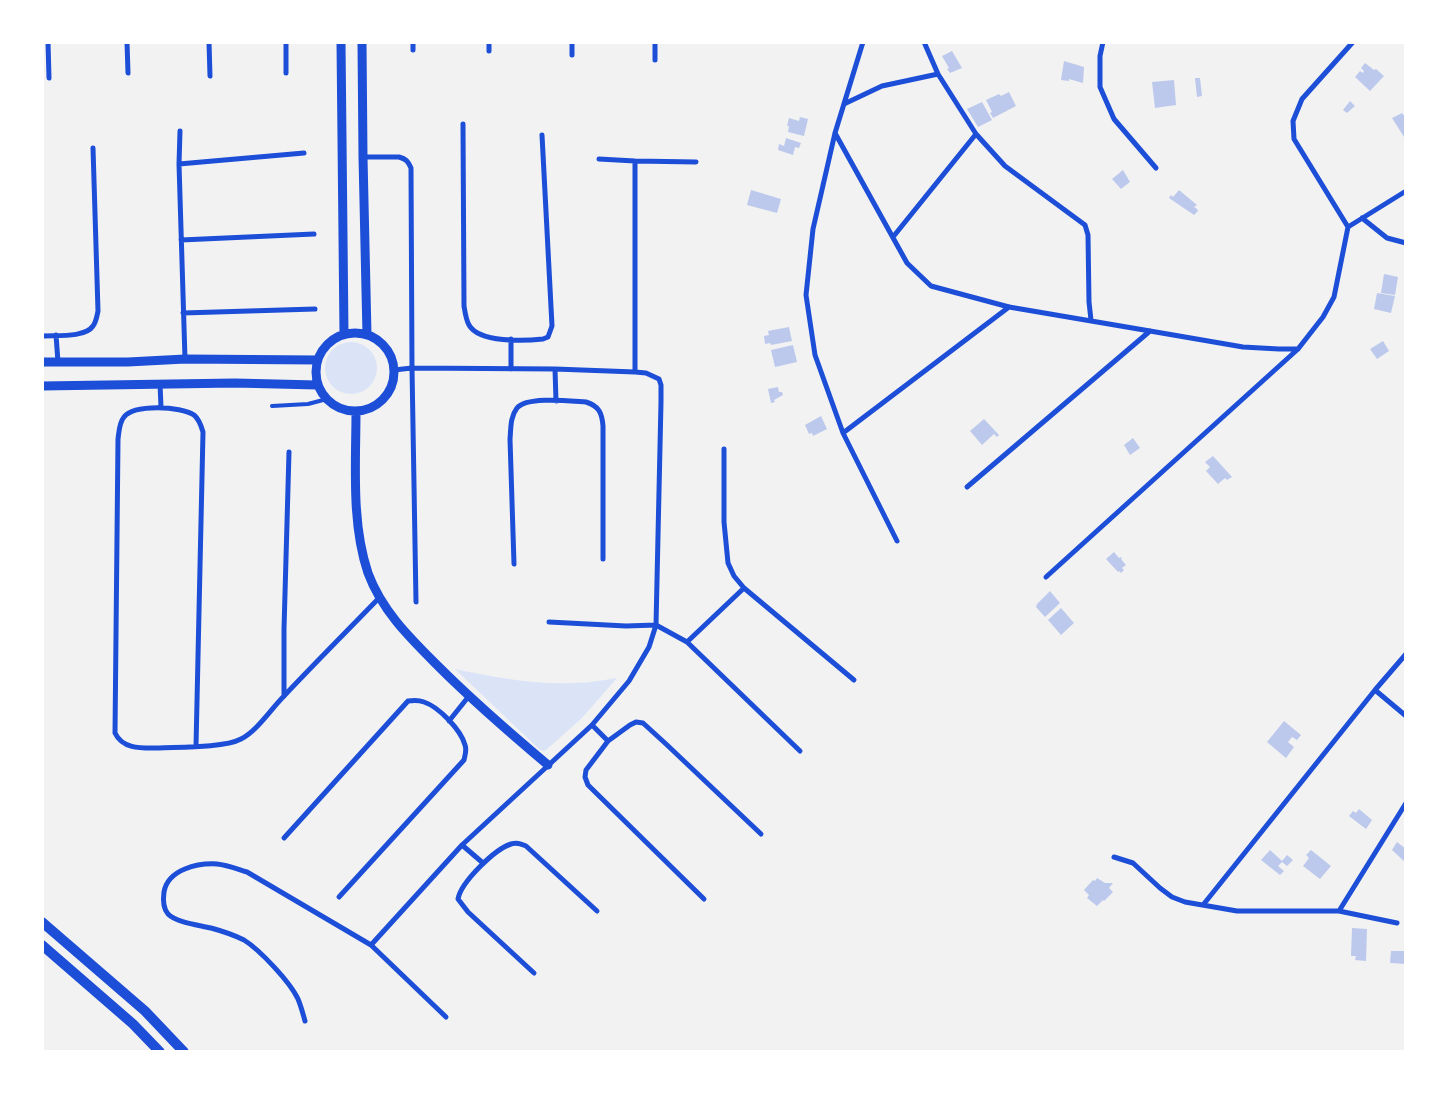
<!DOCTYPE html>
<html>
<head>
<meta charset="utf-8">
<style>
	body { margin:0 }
	#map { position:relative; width:1448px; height:1094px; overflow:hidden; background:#f2f2f2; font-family:Cabin,sans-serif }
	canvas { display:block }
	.frame { position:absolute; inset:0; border:44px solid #fff; pointer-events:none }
</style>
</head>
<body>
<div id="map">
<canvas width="1448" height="1094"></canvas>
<div class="frame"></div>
</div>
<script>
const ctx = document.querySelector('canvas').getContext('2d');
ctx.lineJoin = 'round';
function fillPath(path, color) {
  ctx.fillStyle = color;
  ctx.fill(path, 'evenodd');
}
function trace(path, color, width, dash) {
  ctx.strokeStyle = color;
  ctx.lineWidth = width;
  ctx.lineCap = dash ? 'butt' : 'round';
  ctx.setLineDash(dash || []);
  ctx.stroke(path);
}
fillPath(new Path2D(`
	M325 368a26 26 0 1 1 52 0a26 26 0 1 1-52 0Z
	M455,669C494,677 534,685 574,683C589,683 603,680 617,678L582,718L545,751L540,750Z`), '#dbe4f7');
fillPath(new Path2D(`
	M952,51L962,68L950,73L947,69L949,68L942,56Z
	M1064,61L1084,67L1083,83L1069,79V81L1061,80Z
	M1365,63L1374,70L1376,69L1384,76L1370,91L1355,77L1360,71L1363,73L1364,71L1361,68Z
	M1195,78H1200L1202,96L1197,97Z
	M1174,80L1176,105L1155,108L1152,82Z
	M1009,92L1016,106L993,118L990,113L992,112L986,100L999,94L1001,96Z
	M1350,101L1355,106L1347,113L1343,110Z
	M982,102L992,120L978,127L967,109Z
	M1402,113L1406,118V136L1404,137L1392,118Z
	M800,117L808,119L804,136L788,132L789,126H787L789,118L799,121Z
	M786,138L801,143L799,148L795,147L793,155L778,150L779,144L784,146Z
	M1123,170L1130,182L1121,189L1112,179Z
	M751,190L781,199L777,213L747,205Z
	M1179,190L1197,205L1194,207L1197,209L1198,211L1194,215L1169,198L1171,195L1173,197Z
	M1384,274L1398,277L1395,295L1381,293Z
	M1377,293L1395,296L1391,313L1374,309Z
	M789,327L792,341L771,345L770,343L765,344L764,336L769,335L768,331Z
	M1383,341L1389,351L1377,359L1370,349Z
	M793,345L797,362L775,367L771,350Z
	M778,387L779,392H782L783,395L774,400L775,402L771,403L768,389Z
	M821,416L827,429L813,436L812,433L809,434L805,425Z
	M984,419L999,435L997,437L994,434L982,445L970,431Z
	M1133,438L1140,448L1130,455L1124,445Z
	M1213,456L1232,477L1227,480L1225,478L1218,484L1206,471L1210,467L1205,462Z
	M1114,552L1119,558L1121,557L1122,558L1121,559L1126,565L1122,568L1124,570L1121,573L1119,571L1118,572L1106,559Z
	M1050,591L1060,603L1045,617L1036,607L1037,604Z
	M1061,608L1074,623L1061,635L1048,620Z
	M1284,721L1301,735L1297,740L1292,737L1288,742L1294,747L1286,758L1267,742Z
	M1359,809L1372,820L1366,829L1349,816L1353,811L1356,813Z
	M1397,842L1406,849V863L1392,850Z
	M1270,850L1282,861L1287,855L1293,860L1287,866L1282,862L1278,866L1284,871L1280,875L1261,860Z
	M1311,850L1331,866L1320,879L1303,866L1309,858L1306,855Z
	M1097,878L1105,883H1113L1109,888L1113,892L1104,901L1103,900L1097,906L1087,898L1089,895L1084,890L1093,880L1095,881Z
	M1352,928L1367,929L1366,961L1355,960L1356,956H1351Z
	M1391,951H1406V964L1390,963Z`), '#bdc9ec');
trace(new Path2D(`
	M272,406L308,404L327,399`), '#1d4ed8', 4);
trace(new Path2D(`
	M48,42L49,78
	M127,42L128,73
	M209,42L210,76
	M286,42V73
	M863,42L835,133L813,229L806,295L815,355L843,433L897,541
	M924,42L938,74L976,134L1005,166L1085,225L1088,235L1089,302L1091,320
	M1103,42L1100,56V87L1114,119L1156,168
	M413,50V42
	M489,51V42
	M572,55V42
	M655,60V42
	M844,104L882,86L938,74
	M463,124L464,306C465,312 466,320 469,325C479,343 525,341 543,339L548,337L552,326L542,135
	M180,131L179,164L185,359
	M835,133L907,263L931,286L1009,307L1150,331L1243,347L1279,349H1298
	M363,157H399C406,159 408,161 411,168L412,368L416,602
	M599,159L635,161L696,162
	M179,164L304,153
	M1362,218L1387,238L1406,243
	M1348,227L1294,139L1293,121L1302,99L1353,42
	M1348,227L1406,191
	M893,237L976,134
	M181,240L314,234
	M183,313L315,309
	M56,335L58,362
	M42,336C56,335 85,338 93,326C96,322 97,316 98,311L93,148
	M511,339V369
	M555,369L556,401
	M635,372V161
	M160,384L161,407
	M843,433L1009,307
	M724,449V522L728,563L734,576L744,588L854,680
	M967,487L1150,331
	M514,564L510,439C511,429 510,417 517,408C527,396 570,401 586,402C599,406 602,413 603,426V559
	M1046,577L1298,349L1323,317L1334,297L1348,227
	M549,622L626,626L656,625L687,642L800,751
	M687,642L744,588
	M1375,690L1406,716
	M284,696V629L289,452
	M449,721L469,696
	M592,725L608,741
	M196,746L203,432C201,425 199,419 194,415C181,406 134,404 124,417C119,423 119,432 118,439L115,733C123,750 143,748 159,748C179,747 224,748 241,739C257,731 271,709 284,696C315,663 347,631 379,598
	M284,838L408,701C414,700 419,700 424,702C439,707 461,730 465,745C467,750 465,755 464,760L339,897
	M462,845L483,863
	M1114,857L1133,863L1160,888L1172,897L1185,902L1237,911H1339L1397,923
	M704,899L588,785L585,777L586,770L608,741L630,725L636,722L643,723L666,744L761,834
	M1203,905L1375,690L1406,654
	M1339,911L1406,803
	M371,945L462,845L592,725L629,681L649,647L656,625L661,402V385L659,379L646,373L635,372L555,369L412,368L394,370
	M534,973L468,912L458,899C461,882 495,849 511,844C517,842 521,844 526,846L597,911
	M305,1021C303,1014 301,1006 298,999C290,982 260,950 244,940C234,935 222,931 211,928C199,925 177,923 168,914C163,908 163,899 164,892C168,869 198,863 217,864C227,865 237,869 247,872L371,945L446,1017`), '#1d4ed8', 5);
trace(new Path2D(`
	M341,42L344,334
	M362,42L363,157L367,335
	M316 372a39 39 0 1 1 78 0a39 39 0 1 1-78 0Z
	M42,362H128L185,359L318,360
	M42,386L235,383L317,385
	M356,411C356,463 351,523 368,573C382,611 410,638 438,666C473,701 510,733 548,765`), '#1d4ed8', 9);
trace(new Path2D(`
	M42,922L145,1011L184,1052
	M42,945L133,1024L160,1052`), '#1d4ed8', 10);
</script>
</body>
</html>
